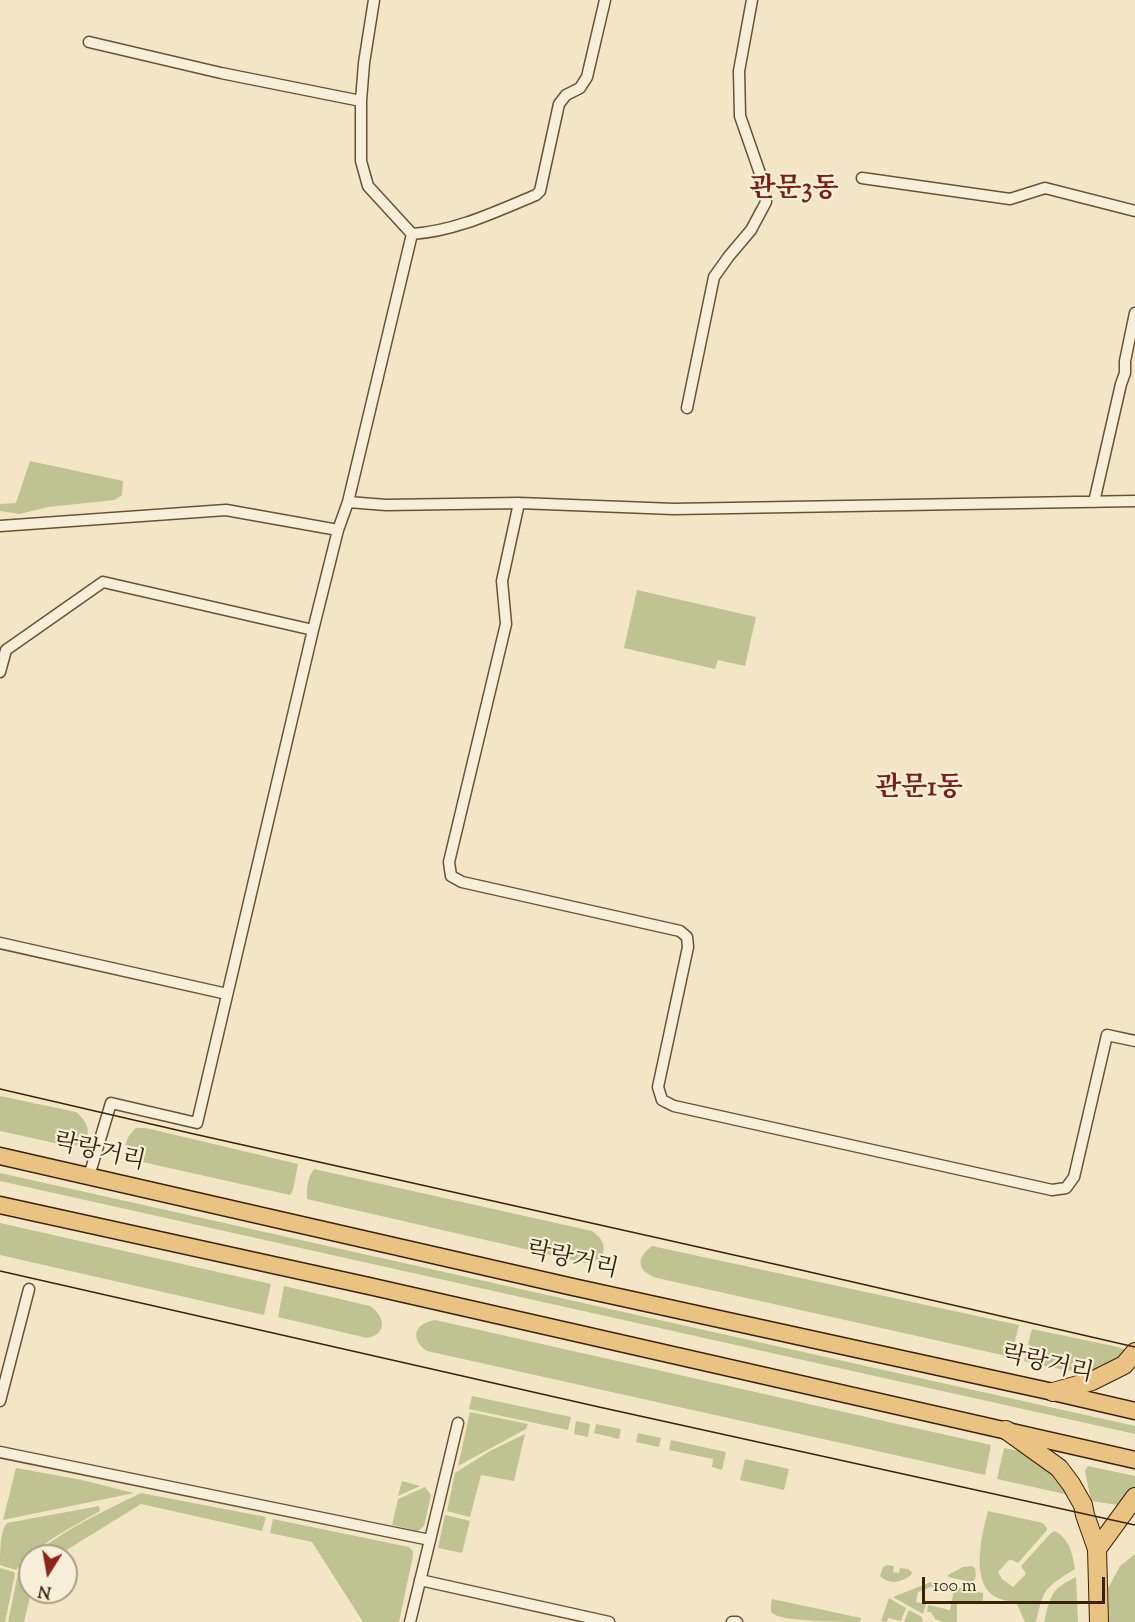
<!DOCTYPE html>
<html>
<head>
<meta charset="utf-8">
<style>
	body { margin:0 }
	#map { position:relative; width:1135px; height:1622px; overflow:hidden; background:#f3e6c6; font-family:"Sorts Mill Goudy",serif }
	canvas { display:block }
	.north { position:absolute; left:18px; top:1544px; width:60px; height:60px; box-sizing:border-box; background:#f7efda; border:2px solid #ab9d84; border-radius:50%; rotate:191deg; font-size:16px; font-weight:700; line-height:24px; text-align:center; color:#3a2204 }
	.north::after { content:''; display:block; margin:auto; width:21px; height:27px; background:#8f2418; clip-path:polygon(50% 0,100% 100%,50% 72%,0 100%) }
	.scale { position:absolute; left:922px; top:1577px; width:183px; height:27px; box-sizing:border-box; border:3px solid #3a2204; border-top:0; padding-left:8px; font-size:18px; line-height:21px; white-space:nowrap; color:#3a2204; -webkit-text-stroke:4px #f7efda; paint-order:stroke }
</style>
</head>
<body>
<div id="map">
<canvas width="1135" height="1622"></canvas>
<div class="north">N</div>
<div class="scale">100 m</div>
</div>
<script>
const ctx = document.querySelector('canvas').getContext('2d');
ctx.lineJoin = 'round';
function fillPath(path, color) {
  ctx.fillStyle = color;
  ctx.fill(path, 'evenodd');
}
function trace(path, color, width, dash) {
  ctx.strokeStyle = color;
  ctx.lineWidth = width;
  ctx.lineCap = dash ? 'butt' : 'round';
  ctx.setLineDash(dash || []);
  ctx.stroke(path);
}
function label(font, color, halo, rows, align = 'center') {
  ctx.font = font + ' "Sorts Mill Goudy","Noto Serif KR",serif';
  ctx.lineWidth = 4.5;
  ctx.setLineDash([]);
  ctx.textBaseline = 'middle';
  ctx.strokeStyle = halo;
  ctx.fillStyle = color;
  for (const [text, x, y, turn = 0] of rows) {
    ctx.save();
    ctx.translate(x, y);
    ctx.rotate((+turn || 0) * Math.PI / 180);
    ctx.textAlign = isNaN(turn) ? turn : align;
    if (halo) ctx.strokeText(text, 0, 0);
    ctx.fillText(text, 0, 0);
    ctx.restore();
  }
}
fillPath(new Path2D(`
	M30,461L123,481L122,495L115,500L48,507L20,514L0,511V504L16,503Z
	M637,590L756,617L745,666L718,660L715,669L624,648Z
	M0,1096L76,1112C93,1125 93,1146 68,1146L0,1131Z
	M136,1128H146L298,1164L293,1190L290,1195L129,1159C123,1146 125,1138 136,1128Z
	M314,1169L592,1231C609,1242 608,1261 586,1263L307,1199C306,1188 308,1177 314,1169Z
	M0,1173L1135,1426V1434L0,1181Z
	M0,1223L271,1284L264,1315L0,1255Z
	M652,1246L1019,1325L1011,1357L657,1278C637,1271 635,1259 652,1246Z
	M284,1286L370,1306C385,1316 388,1334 367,1338L278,1317Z
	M435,1320L991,1445L985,1475L427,1351C409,1339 415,1323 435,1320Z
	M1032,1329L1118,1347L1125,1350L1124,1355C1115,1359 1107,1365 1099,1368C1078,1377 1045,1365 1024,1361Z
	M472,1396L571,1417L568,1430L469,1409Z
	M470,1412L528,1424L526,1429L458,1466Z
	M576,1421L590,1424L588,1437L574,1434Z
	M596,1424L621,1429L619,1439L594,1433Z
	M638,1433L661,1438L659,1447L636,1442Z
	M525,1434L514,1481L481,1475L470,1517L447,1511L455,1473L490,1451Z
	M671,1440L726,1452L722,1470L712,1467L713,1459L669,1450Z
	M1004,1448L1031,1453L1044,1460L1069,1495L997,1479Z
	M745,1459L789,1469L784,1490L740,1480Z
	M1088,1466L1135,1476V1487L1118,1505L1091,1501L1085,1471Z
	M16,1468L82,1480L134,1493L3,1520Z
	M402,1481L420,1486L398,1496Z
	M425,1487L431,1495L424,1526L418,1531L392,1525L398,1499Z
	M141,1493L266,1517L262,1531L141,1504L57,1556H33C64,1529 104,1511 141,1493Z
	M99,1506L100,1511C69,1529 40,1542 16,1570L0,1565C0,1553 0,1531 7,1523Z
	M988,1511L1043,1523L1047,1528V1530L1018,1563L1012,1560H1009L998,1572L1002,1579L1013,1587L1025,1575V1572L1021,1566L1051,1533L1055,1531C1069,1538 1073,1555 1075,1569C1045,1588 1044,1587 1036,1622H1025L1016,1602C1009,1601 1000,1600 994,1596C970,1581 982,1533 988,1511Z
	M445,1515L470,1521L462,1553L438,1548Z
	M273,1519L409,1547L413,1551V1556L399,1622H363L312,1542L270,1533Z
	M1135,1554V1622H1109L1108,1588L1120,1566Z
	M30,1558L31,1592L24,1622H8L18,1573Z
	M888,1565L894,1566L893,1572L899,1573L900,1568L908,1569L912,1572L911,1575C900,1583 890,1585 880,1576L883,1567Z
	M971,1566L975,1568C976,1573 977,1579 972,1582L948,1577V1575L963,1567Z
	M0,1568L14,1572L15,1574L5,1622H0Z
	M1076,1577L1078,1622H1044C1051,1595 1050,1590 1076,1577Z
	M931,1582L983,1593V1603L957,1604V1622H943L935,1619L931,1612H927L928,1605L950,1610L954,1590L934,1586L918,1592L916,1602L926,1604L923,1614L893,1597Z
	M889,1598L906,1608L901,1621L888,1618L887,1622L881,1621Z
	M772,1599L861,1618L860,1622C845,1622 781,1622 772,1613C770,1609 771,1604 772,1599Z
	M909,1610L922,1617L923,1622H904Z`), '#bfc392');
const minor = new Path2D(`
	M89,42L221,73L361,101
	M862,178L1010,199L1045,188L1135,211
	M412,234C456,231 495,212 536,195L540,191L559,104L566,95L580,88L587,77L605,0
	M687,408L714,277L729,256L751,230L766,202L764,185L740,116L739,71L752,0
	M348,502L386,505L519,503L674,509L1135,501
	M1094,502L1121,384L1125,373V361L1135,313
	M519,503L502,581L506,624L449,862L451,876L462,882L680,931L687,937L688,947L658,1087L662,1100L674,1106L1052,1190L1066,1188L1074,1177L1107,1035L1135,1041
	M0,526L226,510L338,530
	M0,672L6,650L103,582L313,630
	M0,943L227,994
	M89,1176L111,1103L197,1123L313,630L338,530L348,502L412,234L368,186L361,161V101L364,63L374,0
	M0,1401L29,1289
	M0,1452L430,1540L410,1622
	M430,1540L458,1423
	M420,1580L609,1622
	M732,1622H737`);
const primary = new Path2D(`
	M0,1156L573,1287L1053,1392L1135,1411
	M0,1205L369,1286L1135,1460`);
const trunk = new Path2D(`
	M1053,1392L1092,1381L1124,1365L1135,1352
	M1006,1430L1059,1468L1071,1484L1083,1505L1085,1515L1097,1549L1099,1622
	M1097,1549L1135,1497`);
trace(minor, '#685334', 13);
trace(primary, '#3a2204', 19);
trace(trunk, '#3a2204', 20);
trace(minor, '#f7efda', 10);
trace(primary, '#eac383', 16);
trace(trunk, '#eac383', 18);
trace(new Path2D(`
	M0,1089L194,1134L801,1270L1135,1347
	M0,1271L599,1407L1135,1525`), '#3a2204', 1.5);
label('24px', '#3a2204', '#f7efda', [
	["락랑거리",99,1154,13],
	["락랑거리",572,1262,13],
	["락랑거리",1047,1366,13]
]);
label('bold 27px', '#7a1f14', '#f7efda', [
	["관문3동",794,191],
	["관문1동",919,790]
]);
</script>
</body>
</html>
